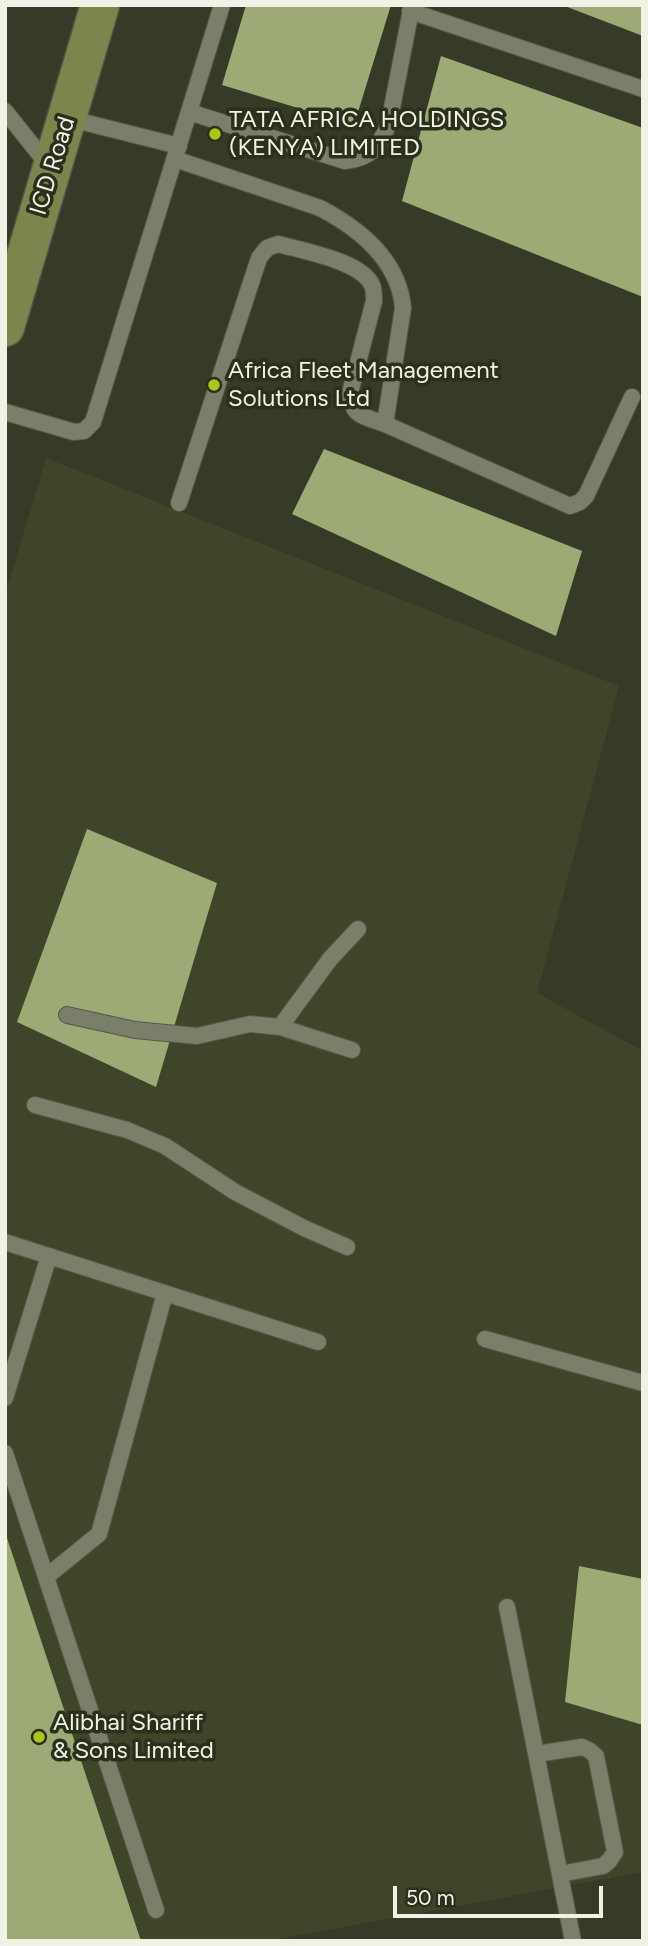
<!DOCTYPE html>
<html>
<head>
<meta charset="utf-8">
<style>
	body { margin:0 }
	#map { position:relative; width:648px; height:1946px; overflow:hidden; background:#353b26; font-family:Figtree,sans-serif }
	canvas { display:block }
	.frame { position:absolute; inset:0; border:7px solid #eff2e5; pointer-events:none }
	.scale { position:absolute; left:393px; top:1886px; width:210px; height:32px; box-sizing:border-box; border:4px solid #eff2e5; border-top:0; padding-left:9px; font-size:21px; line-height:24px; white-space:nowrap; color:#eff2e5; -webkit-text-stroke:5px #2b301c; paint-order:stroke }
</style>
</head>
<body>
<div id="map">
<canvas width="648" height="1946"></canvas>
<div class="frame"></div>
<div class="scale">50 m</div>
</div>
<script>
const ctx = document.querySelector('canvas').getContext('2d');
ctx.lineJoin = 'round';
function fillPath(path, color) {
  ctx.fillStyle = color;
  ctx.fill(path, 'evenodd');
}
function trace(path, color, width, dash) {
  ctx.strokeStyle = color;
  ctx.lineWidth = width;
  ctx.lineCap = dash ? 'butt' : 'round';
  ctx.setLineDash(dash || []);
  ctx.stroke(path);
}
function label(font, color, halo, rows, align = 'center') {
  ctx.font = font + ' Figtree,sans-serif';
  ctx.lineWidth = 7;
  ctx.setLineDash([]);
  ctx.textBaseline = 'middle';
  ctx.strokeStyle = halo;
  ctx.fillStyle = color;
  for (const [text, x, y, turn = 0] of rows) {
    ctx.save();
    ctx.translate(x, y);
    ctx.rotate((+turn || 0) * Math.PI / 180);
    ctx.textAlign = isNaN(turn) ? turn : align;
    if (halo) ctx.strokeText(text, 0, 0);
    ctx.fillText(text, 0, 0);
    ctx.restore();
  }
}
fillPath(new Path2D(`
	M46,458L619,686L537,993L643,1051V1872L268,1941H5V595Z`), '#3e4529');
fillPath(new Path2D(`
	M246,5H391L354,125L222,85Z
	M562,5H643V36Z
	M441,56L643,128V297L402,201Z
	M324,449L582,551L556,636L292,514Z
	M87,829L217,883L156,1087L17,1022Z
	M6,1535L141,1941H5Z
	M579,1566L643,1579V1725L565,1702Z`), '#9daa75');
const service = new Path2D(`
	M410,11L643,89
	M5,111L49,166
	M189,112L345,161C372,158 379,147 389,123L412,5
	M67,118L179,146
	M175,159L320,208C360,229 399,261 403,308L385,424L570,506L580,502L586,496L632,397
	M5,412L74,432L84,431L93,422L222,5
	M179,503L259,258L267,248L278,244C303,251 361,261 372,285C374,289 374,296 374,301L350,393C352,418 365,416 385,424
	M67,1015L135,1030L197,1036L250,1024L280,1027L352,1050
	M280,1027L330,959L358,929
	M35,1105L127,1130L165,1146L235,1192L304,1228L347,1247
	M5,1242L318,1342
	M485,1339L643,1383
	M5,1398L49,1256
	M5,1453L156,1910
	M46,1577L99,1534L165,1293
	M507,1607L573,1941
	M536,1754L582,1747L589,1750L596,1756L615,1852L609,1861L603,1866L560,1874`);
const primary = new Path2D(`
	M5,327L100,5`);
trace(service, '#545846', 18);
trace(primary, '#545846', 41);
trace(service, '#797f68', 16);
trace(primary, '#7a864e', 38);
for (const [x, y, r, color] of [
	[215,134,7,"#aac718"],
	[214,385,7,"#aac718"],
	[39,1737,7,"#aac718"]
]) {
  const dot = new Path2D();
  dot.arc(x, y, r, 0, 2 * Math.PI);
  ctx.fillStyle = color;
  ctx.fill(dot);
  trace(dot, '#2b301c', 2.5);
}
label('24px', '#eff2e5', '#2b301c', [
	["TATA AFRICA HOLDINGS",229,120],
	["(KENYA) LIMITED",229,148],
	["Africa Fleet Management",228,371],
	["Solutions Ltd",228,399],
	["Alibhai Shariff",53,1723],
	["& Sons Limited",53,1751]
], 'left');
label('24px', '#eff2e5', '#2b301c', [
	["ICD Road",53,166,-73]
]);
</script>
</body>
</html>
